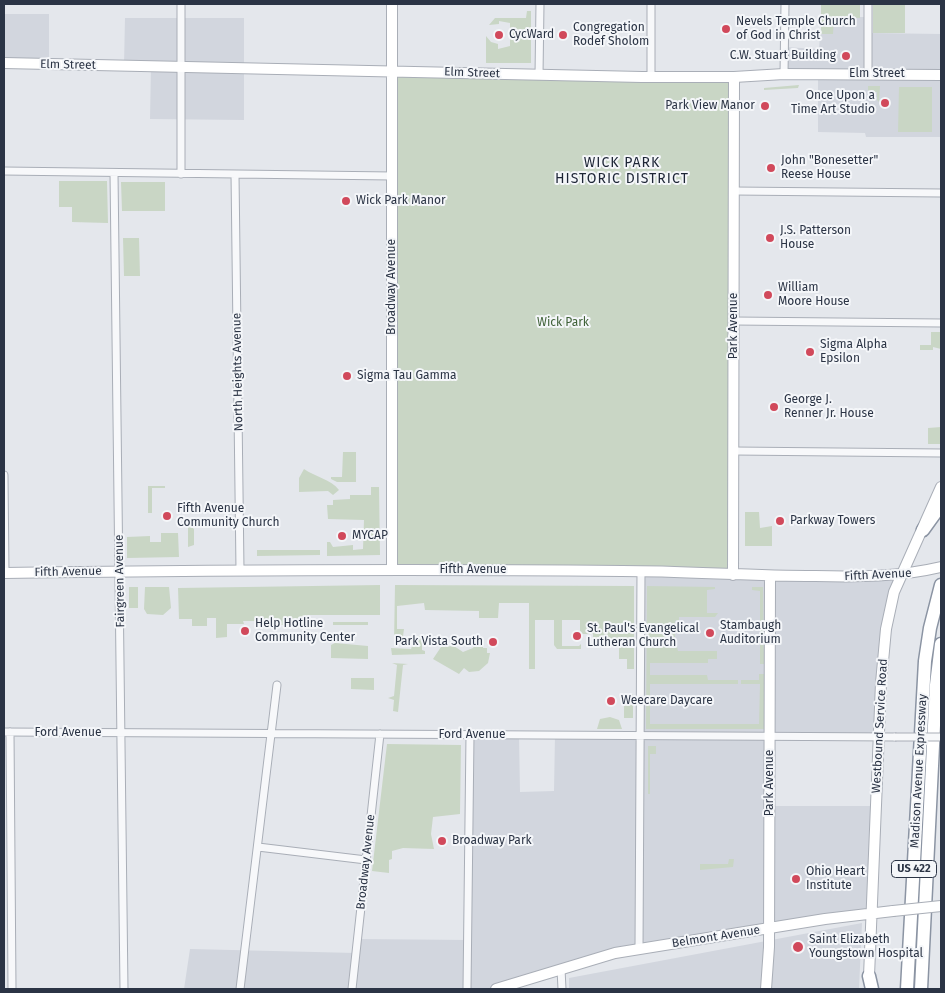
<!DOCTYPE html>
<html>
<head>
<meta charset="utf-8">
<style>
	body { margin:0 }
	#map { position:relative; width:945px; height:993px; overflow:hidden; background:#e4e7ec; font-family:"Fira Sans",sans-serif }
	canvas { display:block }
	.frame { position:absolute; inset:0; border:5px solid #2b3445; pointer-events:none }
</style>
</head>
<body>
<div id="map">
<canvas width="945" height="993"></canvas>
<div class="frame"></div>
</div>
<script>
const ctx = document.querySelector('canvas').getContext('2d');
ctx.lineJoin = 'round';
function fillPath(path, color) {
  ctx.fillStyle = color;
  ctx.fill(path, 'evenodd');
}
function trace(path, color, width, dash) {
  ctx.strokeStyle = color;
  ctx.lineWidth = width;
  ctx.lineCap = dash ? 'butt' : 'round';
  ctx.setLineDash(dash || []);
  ctx.stroke(path);
}
function label(font, color, halo, rows, align = 'center') {
  ctx.font = font + ' "Fira Sans",sans-serif';
  ctx.lineWidth = 4;
  ctx.setLineDash([]);
  ctx.textBaseline = 'middle';
  ctx.strokeStyle = halo;
  ctx.fillStyle = color;
  for (const [text, x, y, turn = 0] of rows) {
    ctx.save();
    ctx.translate(x, y);
    ctx.rotate((+turn || 0) * Math.PI / 180);
    ctx.textAlign = isNaN(turn) ? turn : align;
    if (halo) ctx.strokeText(text, 0, 0);
    ctx.fillText(text, 0, 0);
    ctx.restore();
  }
}
fillPath(new Path2D(`
	M4,14H49V64L4,63Z
	M833,17H868L869,33L941,34V137H866L865,133L818,132V74H784V47L819,49L820,34H833Z
	M125,18H244V120L150,119L151,66L124,65Z
	M641,571L902,575L894,592L879,737L771,736L770,806H875L870,913L639,948L496,989H184L190,949L356,953L357,939L468,940L470,735H519L520,792L554,791L555,735H640Z
	M862,923L859,989H569V978Z`), '#d2d6de');
fillPath(new Path2D(`
	M821,4H860V18L834,17L833,34H821Z
	M873,4H905V33H873Z
	M527,11H531V63H486V36L491,42L498,44V49L510,46V23L499,21V24L489,25L495,18H526Z
	M392,70L734,77L733,575L392,569Z
	M799,85L798,88L764,90V88Z
	M868,86H880L879,102L877,100V92H869L868,94Z
	M899,87H932V132H898Z
	M59,181H107L108,223L72,222V207H59Z
	M121,182H165V211H122Z
	M123,238H139L140,276H124Z
	M931,332H941V349L933,347V350H920V345H931Z
	M941,427V444H928V428Z
	M343,452H356V482H337L331,479V477H342Z
	M304,469C315,477 331,479 339,490L333,495L328,491L299,492V478Z
	M148,486H165V488H152V513H148Z
	M371,487H379L380,555L327,556V542H330L333,547L353,545V550L363,549L364,520L328,519L327,505H333V500L350,499V495H371Z
	M745,512H759L760,528L772,526V546H745Z
	M188,524L194,529V545L188,547Z
	M161,533H178L179,557L127,558V537L150,536V542H161Z
	M257,550H320V555L257,556Z
	M380,585V615H309L300,628H294V625H270V621H243L244,624H227V637L216,638V618H207V626H192V619H179L178,588Z
	M395,585L634,586V669H627V659H619V643H596L593,641V634H580V620H562V646H579L581,644V649H557L554,645V620H535V669H529V603H499L498,618H479V611L425,610L424,603L397,606V629H404L402,643H394Z
	M647,586L715,587V589L707,590V613H718L715,617H679V620L675,621V647H677L678,651H717V659H708V663H650V675H707L708,680H738V684H650V724H759L760,684H741V680H759V674H764V729H646Z
	M129,587H138V608H129Z
	M145,587H169L171,608L163,615L147,614L144,609Z
	M752,587H763L764,664H760V591L752,590Z
	M333,622H368V625H333Z
	M416,636H422V650L425,651V654L392,655L391,648L411,649Z
	M335,643L368,646V659L331,658V645Z
	M475,645H483V648H487V653H490L488,663L479,671L469,672L464,668L459,674L433,659L441,647L454,646L463,652L473,648Z
	M392,663L408,664L403,665L398,712L393,711L394,700L388,698L394,696L397,665Z
	M351,678H374V690L351,689Z
	M624,694H633V718H624Z
	M610,717L619,720L622,729H597L600,719Z
	M387,744L461,745L460,814L433,817L431,834L434,849L403,848L392,851V859L389,860V873L372,871Z
	M648,746H656V754H650V794H648Z
	M729,859H734L733,867L700,870V864H728Z`), '#c9d6c5');
const street = new Path2D(`
	M651,4V77
	M868,4V74
	M784,74L785,4
	M539,75L540,4
	M4,171L392,176
	M114,173L124,989
	M181,174V4
	M235,174L240,570
	M734,191L941,193
	M734,321L941,323
	M734,451L941,453
	M4,475L5,573
	M4,732L895,737
	M10,732L12,989
	M258,847L366,860
	M639,948L641,571
	M561,969L562,989
	M240,989L277,685
	M352,989L380,734
	M467,989L470,735`);
const secondary = new Path2D(`
	M392,4V569
	M4,63L642,77H734L784,74L941,75
	M4,573C210,570 416,569 622,571C686,571 750,576 815,576C858,577 899,577 941,567
	M733,575L734,77
	M869,976L881,683L886,629L894,592L941,487
	M496,989L615,953L825,919L893,911
	M766,989L769,947L770,576`);
const highway = new Path2D(`
	M923,530L941,505
	M869,976L872,989
	M907,989L925,661L930,628L941,585
	M921,989L936,685L941,644`);
trace(street, '#a9aeb7', 9);
trace(secondary, '#a9aeb7', 12);
trace(highway, '#8b94a3', 15);
trace(street, '#f7f8fa', 7);
trace(secondary, '#fff', 10);
trace(highway, '#fff', 12);
const streetBridge = new Path2D(`
	M895,737H941`);
const secondaryBridge = new Path2D(`
	M893,911L941,906`);
trace(streetBridge, '#a9aeb7', 9, []);
trace(secondaryBridge, '#a9aeb7', 12, []);
trace(streetBridge, '#f7f8fa', 7);
trace(secondaryBridge, '#fff', 10);
for (const [x, y, r, color] of [
	[726,29,5,"#d1495b"],
	[499,35,5,"#d1495b"],
	[563,35,5,"#d1495b"],
	[846,56,5,"#d1495b"],
	[885,103,5,"#d1495b"],
	[765,106,5,"#d1495b"],
	[771,168,5,"#d1495b"],
	[346,201,5,"#d1495b"],
	[770,238,5,"#d1495b"],
	[768,295,5,"#d1495b"],
	[810,352,5,"#d1495b"],
	[347,376,5,"#d1495b"],
	[774,407,5,"#d1495b"],
	[167,516,5,"#d1495b"],
	[780,521,5,"#d1495b"],
	[342,536,5,"#d1495b"],
	[245,631,5,"#d1495b"],
	[710,633,5,"#d1495b"],
	[577,636,5,"#d1495b"],
	[493,642,5,"#d1495b"],
	[611,701,5,"#d1495b"],
	[442,841,5,"#d1495b"],
	[796,879,5,"#d1495b"],
	[798,947,6,"#d1495b"]
]) {
  const dot = new Path2D();
  dot.arc(x, y, r, 0, 2 * Math.PI);
  ctx.fillStyle = color;
  ctx.fill(dot);
  trace(dot, '#f4f6f9', 2);
}
for (const [x, y, w] of [
	[914,869,45]
]) {
  const box = new Path2D();
  box.roundRect(x - w / 2, y - 8.5, w, 17, 4);
  ctx.fillStyle = '#f4f6f9';
  ctx.fill(box);
  trace(box, '#2b3445', 1);
}
label('bold 11px', '#2b3445', null, [
	["US 422",914,869]
]);
label('12px', '#2b3445', '#f4f6f9', [
	["Nevels Temple Church",736,22],
	["of God in Christ",736,36],
	["Congregation",573,28],
	["Rodef Sholom",573,42],
	["CycWard",509,35],
	["C.W. Stuart Building",836,56,"right"],
	["Once Upon a",875,96,"right"],
	["Time Art Studio",875,110,"right"],
	["Park View Manor",755,106,"right"],
	["John \"Bonesetter\"",781,161],
	["Reese House",781,175],
	["Wick Park Manor",356,201],
	["J.S. Patterson",780,231],
	["House",780,245],
	["William",778,288],
	["Moore House",778,302],
	["Sigma Alpha",820,345],
	["Epsilon",820,359],
	["Sigma Tau Gamma",357,376],
	["George J.",784,400],
	["Renner Jr. House",784,414],
	["Fifth Avenue",177,509],
	["Community Church",177,523],
	["Parkway Towers",790,521],
	["MYCAP",352,536],
	["Help Hotline",255,624],
	["Community Center",255,638],
	["Stambaugh",720,626],
	["Auditorium",720,640],
	["St. Paul's Evangelical",587,629],
	["Lutheran Church",587,643],
	["Park Vista South",483,642,"right"],
	["Weecare Daycare",621,701],
	["Broadway Park",452,841],
	["Ohio Heart",806,872],
	["Institute",806,886],
	["Saint Elizabeth",809,940],
	["Youngstown Hospital",809,954]
], 'left');
label('12px', '#2b3445', '#f4f6f9', [
	["Elm Street",68,65,1],
	["Elm Street",472,73,2],
	["Elm Street",877,74],
	["Broadway Avenue",392,287,-90],
	["Park Avenue",734,326,-90],
	["North Heights Avenue",238,372,-91],
	["Fifth Avenue",473,570],
	["Fifth Avenue",68,572,-1],
	["Fifth Avenue",878,575,-3],
	["Fairgreen Avenue",120,581,-91],
	["Westbound Service Road",880,726,-87],
	["Ford Avenue",68,733],
	["Ford Avenue",472,735],
	["Madison Avenue Expressway",919,771,-87],
	["Park Avenue",770,783,-90],
	["Broadway Avenue",366,862,-84],
	["Belmont Avenue",716,937,-9]
]);
label('12px', '#3f6138', '#f4f6f9', [
	["Wick Park",563,323]
]);
ctx.letterSpacing = '1px';
label('14px', '#1d2536', '#f4f6f9', [
	["WICK PARK",622,163],
	["HISTORIC DISTRICT",622,179]
]);
ctx.letterSpacing = '0px';
</script>
</body>
</html>
